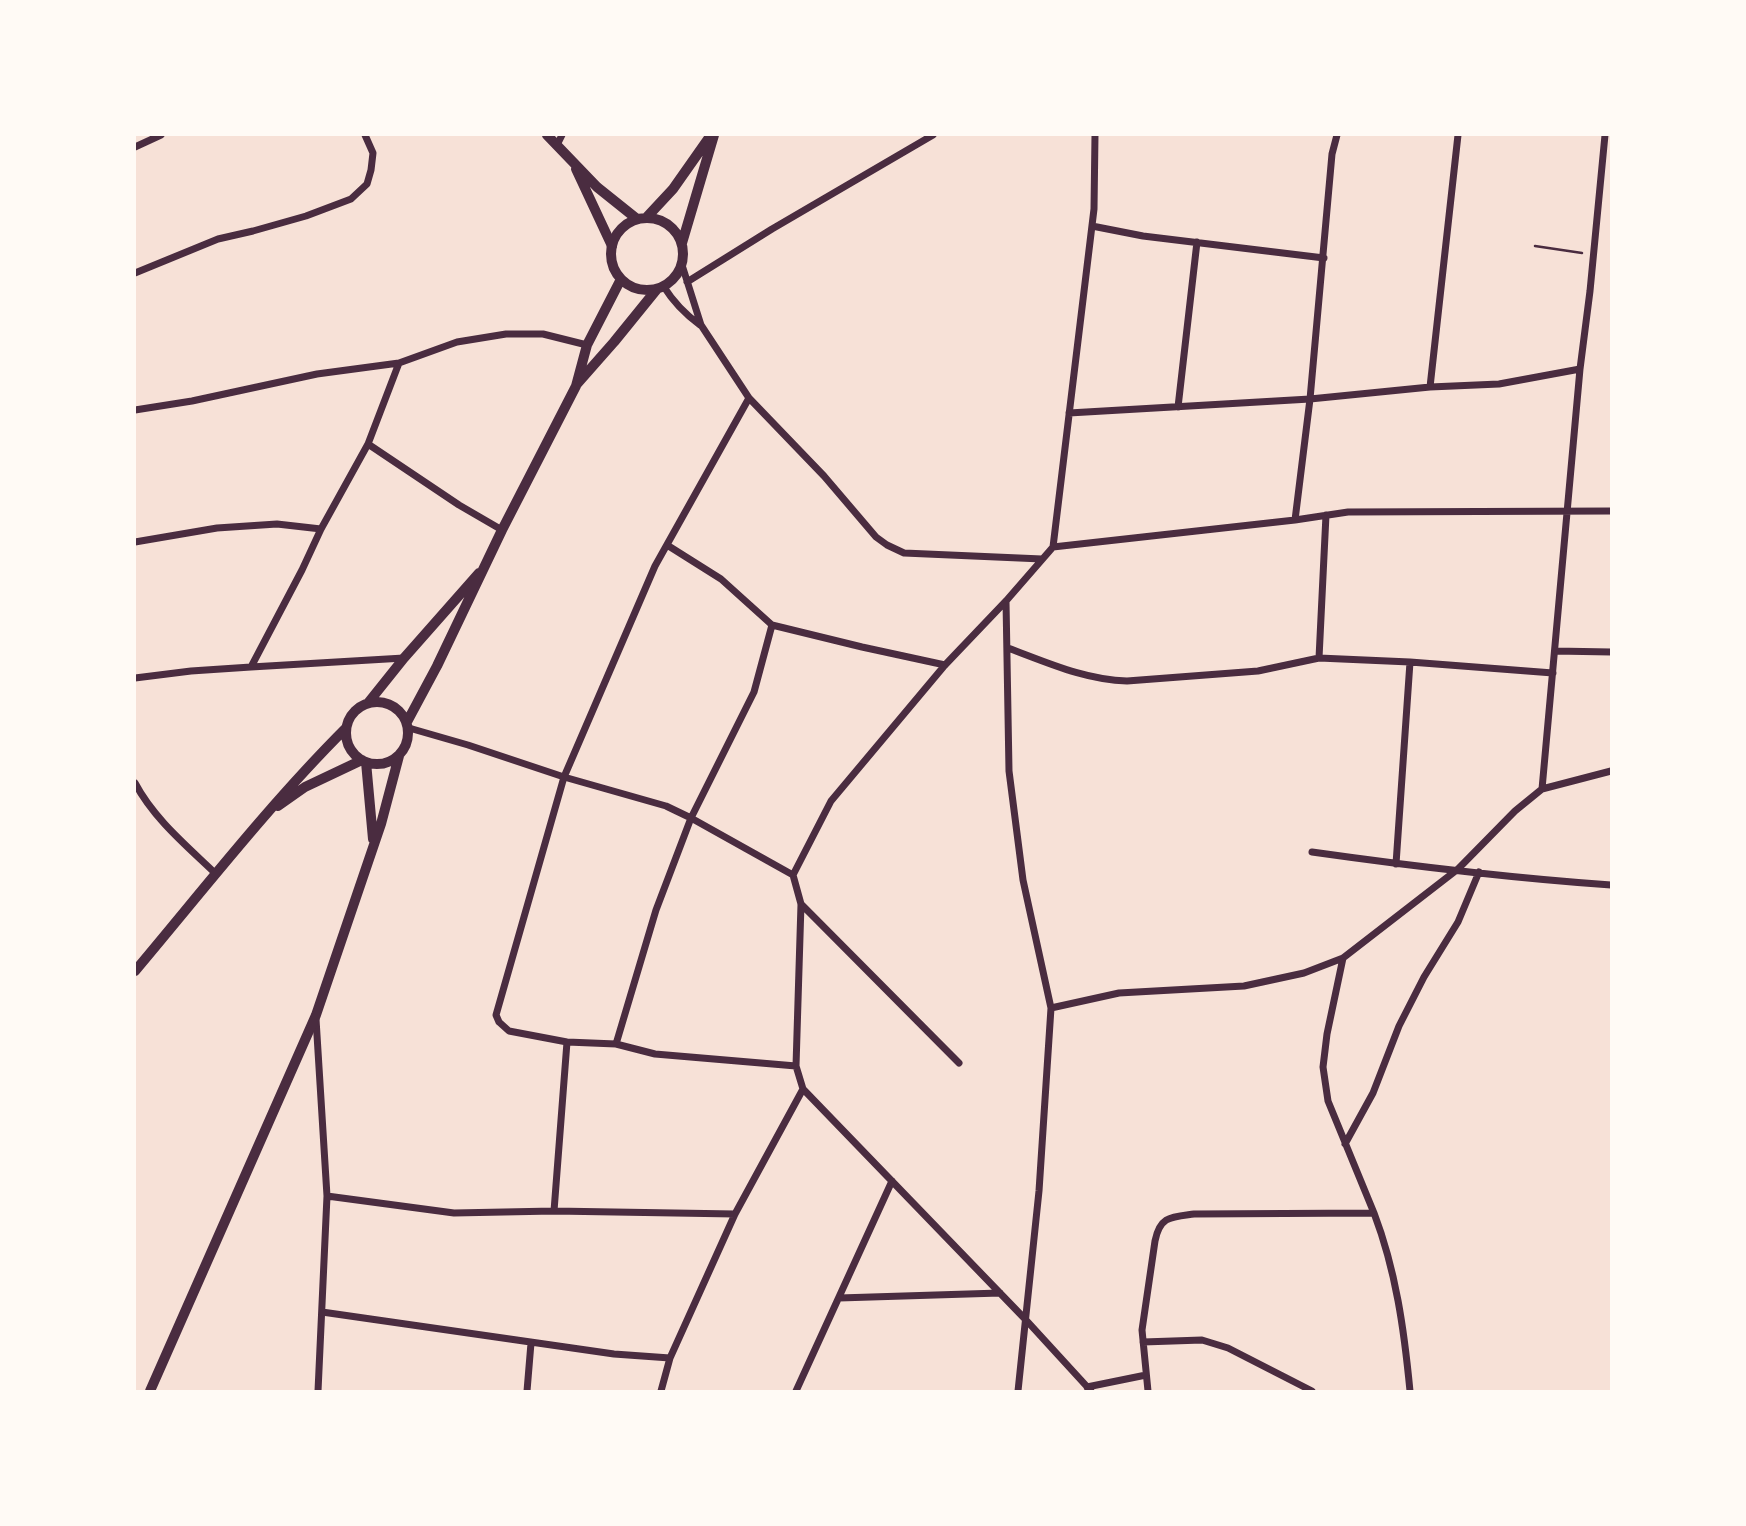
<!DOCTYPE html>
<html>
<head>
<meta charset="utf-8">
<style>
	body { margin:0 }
	#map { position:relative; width:1746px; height:1526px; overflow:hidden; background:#f7e1d7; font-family:"Source Sans 3",sans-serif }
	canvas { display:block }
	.frame { position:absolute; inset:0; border:136px solid #fffaf5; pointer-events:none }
</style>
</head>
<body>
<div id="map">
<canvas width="1746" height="1526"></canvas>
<div class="frame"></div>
</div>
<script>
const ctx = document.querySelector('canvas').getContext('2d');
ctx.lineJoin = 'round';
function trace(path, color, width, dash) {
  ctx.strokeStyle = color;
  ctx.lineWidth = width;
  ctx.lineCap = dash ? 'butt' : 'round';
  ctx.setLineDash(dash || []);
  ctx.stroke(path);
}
trace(new Path2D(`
	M1535,246L1582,253`), '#4a2c40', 2.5);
trace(new Path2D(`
	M1095,135L1094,209L1053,547L1295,520L1348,512L1611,511
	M557,145L562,135
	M135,147L161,135
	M1092,226L1143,236L1324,258
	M682,265L701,325L749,398L824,476L876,537L887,545L904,553L1042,559
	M135,273L218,239L253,231L306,216L351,199L367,184L371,170L373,153L365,135
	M687,282L772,229L933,135
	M664,287C674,303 685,314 700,325
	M399,363L368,444L459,505L502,530
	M1580,369L1590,291L1605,135
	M1430,387L1458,135
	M749,398L655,566L564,777L496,1015L499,1022L509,1031L567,1042L616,1044L655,1054L796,1066
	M1178,407L1197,242
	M135,410L192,401L317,374L399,363L457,342L506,334H543L587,345
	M1069,413L1310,399L1430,387L1499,384L1580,369L1542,789
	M1295,520L1310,399L1332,154L1337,135
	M135,542L217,528L277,524L321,529L368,444
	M667,545L721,579L772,625L862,647L945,665
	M1053,547L1006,601L945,665L831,801L793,875L801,904L796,1066L803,1089L1026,1320L1091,1391
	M1006,601L1009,771L1023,880L1051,1008
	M1008,648C1046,662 1085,680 1127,681L1258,671L1319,658L1410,662
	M1555,651L1611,652
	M1319,658L1326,515
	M251,667L404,658
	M135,678L191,671L251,667L302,570L321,529
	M409,728L468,745L564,777L666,806L691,818L793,875
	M135,783C154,819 187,846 216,874
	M1312,852C1411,866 1511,878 1611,885
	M1396,864L1410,662L1553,673
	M801,904L959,1063
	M316,1019L327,1196L318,1391
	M616,1044L656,910L691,818L754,692L772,625
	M1345,1144L1373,1093L1399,1026L1424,977L1458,922L1479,872
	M327,1196L454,1213L554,1211L735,1214
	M554,1211L567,1042
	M1374,1213C1396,1271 1404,1329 1410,1391
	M839,1298L1000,1293
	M322,1312L614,1354L670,1358
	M1143,1342L1202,1340L1228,1348L1312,1391
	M1087,1387L1146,1375
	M527,1391L531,1343
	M661,1391L670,1358L735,1214L803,1089
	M796,1391L892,1181
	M1018,1391L1039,1191L1051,1008L1119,993L1244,986L1304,973L1343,958L1458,869L1515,811L1542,789L1611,771
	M1148,1391L1142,1330L1155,1241C1160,1216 1171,1217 1194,1214L1374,1213L1328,1101L1323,1067L1327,1034L1343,958`), '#4a2c40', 7);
trace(new Path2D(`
	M547,135L597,187L637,219
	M576,169L612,246`), '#4a2c40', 10);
trace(new Path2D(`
	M611 254a36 36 0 1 1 72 0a36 36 0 1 1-72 0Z
	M646,218L673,189L711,135
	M682,243L714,135
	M577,384L614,342L657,289
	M346 733a31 31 0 1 1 62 0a31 31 0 1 1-62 0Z
	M368,703L404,658L479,573
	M407,722L437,666L502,530L576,386L587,345L621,279
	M366,762L373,839
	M278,806L305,787L362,760
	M135,971C204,889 270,804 346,728
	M150,1391L316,1015L381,824L399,756`), '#4a2c40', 10);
</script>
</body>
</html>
